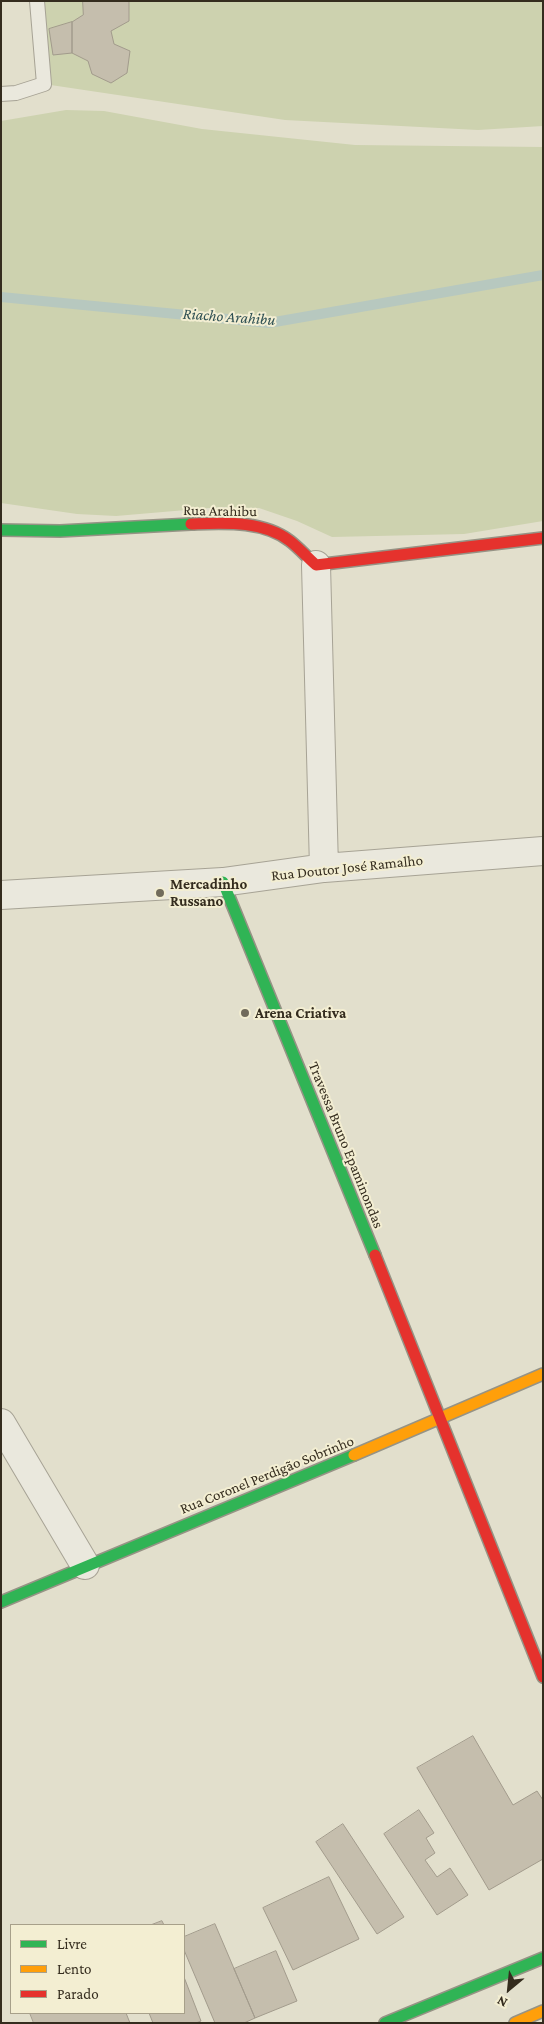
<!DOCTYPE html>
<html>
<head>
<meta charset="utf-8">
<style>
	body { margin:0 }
	#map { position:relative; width:544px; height:2024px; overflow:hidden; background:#e2dfcc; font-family:"Crimson Pro",serif }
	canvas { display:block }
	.frame { position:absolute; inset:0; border:2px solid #342c1e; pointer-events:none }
	.legend { position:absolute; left:10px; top:1924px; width:175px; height:90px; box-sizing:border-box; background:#f3eed2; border:1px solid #a7a08a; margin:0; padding:6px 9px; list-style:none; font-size:15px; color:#342c1e }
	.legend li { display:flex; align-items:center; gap:10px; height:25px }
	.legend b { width:25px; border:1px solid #a7a08a }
	.north { position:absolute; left:484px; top:1964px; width:50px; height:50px; -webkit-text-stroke:4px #f3eed2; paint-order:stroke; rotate:208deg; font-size:14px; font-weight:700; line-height:20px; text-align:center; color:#342c1e }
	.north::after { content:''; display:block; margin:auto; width:18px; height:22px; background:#342c1e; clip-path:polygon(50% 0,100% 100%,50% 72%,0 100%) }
</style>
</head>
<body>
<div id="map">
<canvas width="544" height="2024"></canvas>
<div class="frame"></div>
<ul class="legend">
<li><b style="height:6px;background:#30b455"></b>Livre</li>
<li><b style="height:6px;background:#ff9f0a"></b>Lento</li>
<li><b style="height:6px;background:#e5322d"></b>Parado</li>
</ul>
<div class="north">N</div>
</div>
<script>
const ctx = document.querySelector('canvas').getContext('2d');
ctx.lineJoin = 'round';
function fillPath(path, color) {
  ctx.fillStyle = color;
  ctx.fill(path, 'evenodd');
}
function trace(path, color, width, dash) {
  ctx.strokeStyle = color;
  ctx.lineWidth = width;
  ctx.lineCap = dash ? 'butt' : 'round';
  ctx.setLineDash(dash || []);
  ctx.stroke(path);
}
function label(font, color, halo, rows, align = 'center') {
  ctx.font = font + ' "Crimson Pro",serif';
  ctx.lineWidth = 4;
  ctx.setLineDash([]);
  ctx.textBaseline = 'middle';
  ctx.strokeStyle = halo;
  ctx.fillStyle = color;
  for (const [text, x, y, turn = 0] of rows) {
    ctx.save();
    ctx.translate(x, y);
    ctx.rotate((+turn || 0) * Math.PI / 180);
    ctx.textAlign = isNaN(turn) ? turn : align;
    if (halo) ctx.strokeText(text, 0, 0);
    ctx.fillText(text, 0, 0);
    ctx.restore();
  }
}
fillPath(new Path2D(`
	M37,1H543V126L478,130L285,120L44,84Z
	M66,110L104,111L202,129L355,145L543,147V521L464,534L332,537L297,521L259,508L221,507L116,516L77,514L1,503V121Z`), '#cdd2af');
trace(new Path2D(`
	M1,297L269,323L543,275`), '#b7c8bf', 10);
const building = new Path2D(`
	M83,1H129V21L111,31L114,44L130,51L127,73L111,83L92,74L88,61L72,53V22L83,15Z
	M72,22V53L53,55L49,29Z
	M473,1736L513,1805L537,1791L543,1800V1859L489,1890L417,1768Z
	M419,1810L434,1833L426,1838L435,1853L425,1860L437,1877L450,1868L468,1895L437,1915L384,1834Z
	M343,1824L404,1917L377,1934L316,1842Z
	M329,1877L359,1939L293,1970L263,1908Z
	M162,1921L164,1925H151Z
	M215,1924L255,2018L244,2023H215L184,1950V1937Z
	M276,1951L297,2001L255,2018L234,1969Z
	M184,1977L201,2021L196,2023H153L149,2013H184Z
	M30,2013H126L130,2023H34Z`);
fillPath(building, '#c5bead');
trace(building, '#a29b8c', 1);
const lane = new Path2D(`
	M1,94L16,93L44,84L37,1`);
const street = new Path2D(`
	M316,565L324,868
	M1,895L223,882L324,868L543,851
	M1,1423L85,1565`);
const fast = new Path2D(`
	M1,530L60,531L191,524
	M223,882L375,1255
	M1,1602L354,1455
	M385,2023L543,1958`);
const slow = new Path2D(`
	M354,1455L543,1374
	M515,2023L543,2011`);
const jam = new Path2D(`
	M191,524C223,523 263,520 290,541C299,548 307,557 316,565L543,538
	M375,1255L543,1677`);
trace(lane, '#a7a395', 16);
trace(street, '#a7a395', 30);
trace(fast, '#969385', 14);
trace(slow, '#969385', 14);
trace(jam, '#969385', 14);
trace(lane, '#eae8dd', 14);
trace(street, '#eae8dd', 28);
trace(fast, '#30b455', 11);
trace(slow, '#ff9f0a', 11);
trace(jam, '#e5322d', 11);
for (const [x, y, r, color] of [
	[160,893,5,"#716b5b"],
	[245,1013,5,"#716b5b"]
]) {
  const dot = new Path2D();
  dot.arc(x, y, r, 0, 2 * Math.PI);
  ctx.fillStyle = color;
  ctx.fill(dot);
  trace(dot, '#f3eed2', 2);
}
label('15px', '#342c1e', '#f3eed2', [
	["Rua Arahibu",220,511,1],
	["Rua Doutor José Ramalho",347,868,-6],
	["Travessa Bruno Epaminondas",346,1145,68],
	["Rua Coronel Perdigão Sobrinho",267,1475,-22]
]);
label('bold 15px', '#342c1e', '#f3eed2', [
	["Mercadinho",170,884],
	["Russano",170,901],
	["Arena Criativa",255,1013]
], 'left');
label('italic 16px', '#2f5053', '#f3eed2', [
	["Riacho Arahibu",229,317,4]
]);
</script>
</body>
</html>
